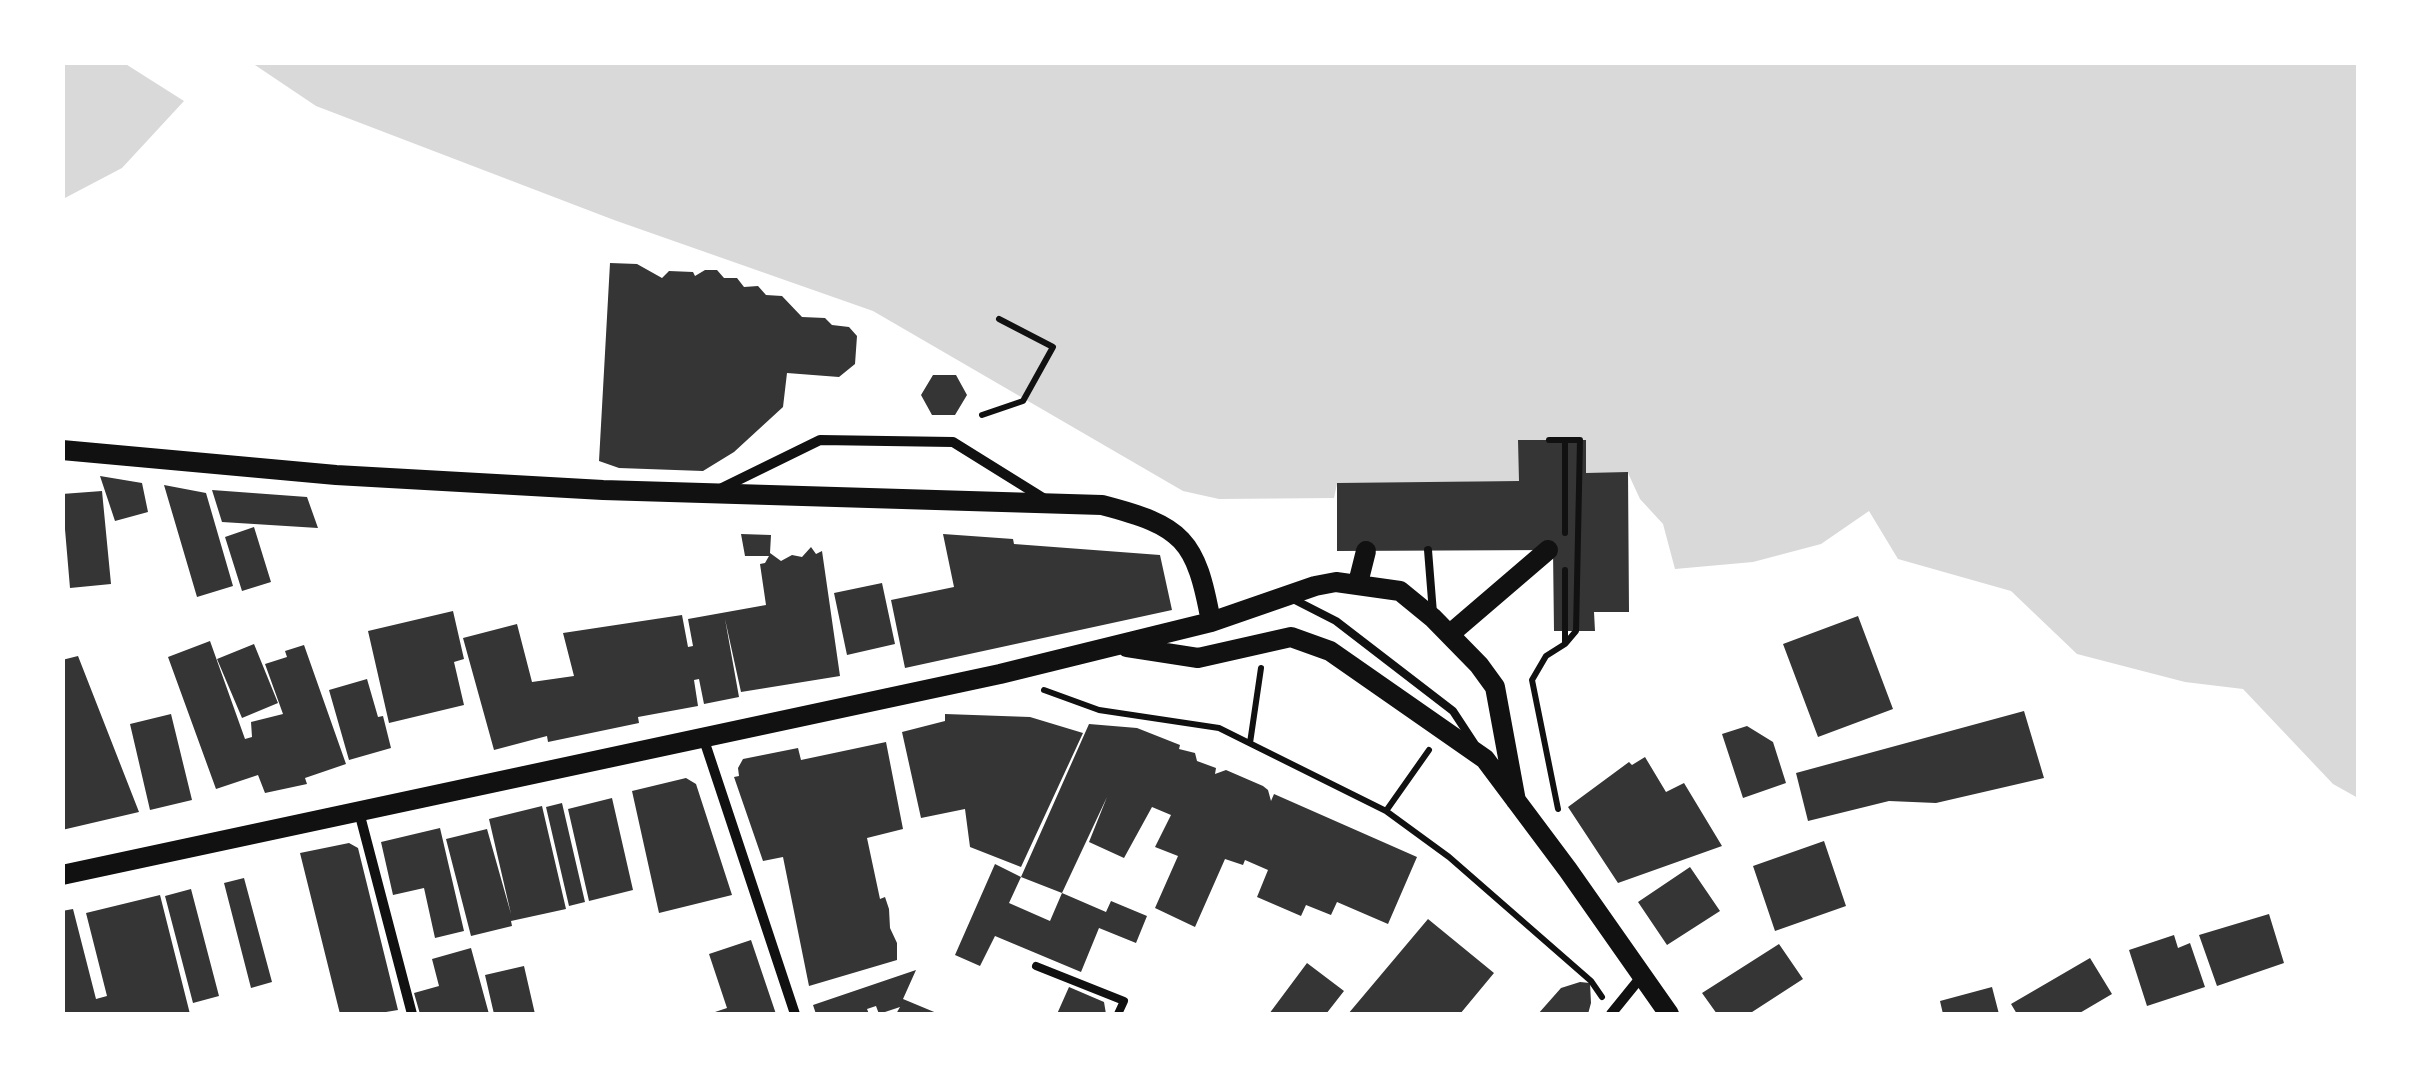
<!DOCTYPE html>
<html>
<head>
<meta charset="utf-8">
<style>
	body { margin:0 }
	#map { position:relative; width:2421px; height:1077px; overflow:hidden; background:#fff; font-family:Rubik,sans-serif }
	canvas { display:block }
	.frame { position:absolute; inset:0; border:65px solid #fff; pointer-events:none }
</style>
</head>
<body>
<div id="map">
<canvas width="2421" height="1077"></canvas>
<div class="frame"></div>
</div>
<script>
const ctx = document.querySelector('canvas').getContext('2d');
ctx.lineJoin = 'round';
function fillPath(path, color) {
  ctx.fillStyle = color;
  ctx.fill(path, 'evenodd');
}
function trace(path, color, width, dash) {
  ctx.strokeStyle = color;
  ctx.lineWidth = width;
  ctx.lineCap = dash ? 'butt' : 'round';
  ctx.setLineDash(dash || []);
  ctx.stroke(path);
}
fillPath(new Path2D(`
	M63,62L124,63L184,101L122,168L63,199Z
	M252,63H2358V798L2333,784L2243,689L2185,682L2077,654L2011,591L1898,559L1869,511L1821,544L1753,562L1675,569L1663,524L1640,499L1628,473H1586L1585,440H1519V481L1337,484L1334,498L1219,499L1183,491L873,311L614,220L316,106Z`), '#d9d9d9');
fillPath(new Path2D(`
	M610,263L637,264L662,278L669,271L693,272L695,276L705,270H717L724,278H737L744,287L758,286L766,295L782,296L802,317L825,318L832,325L849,327L857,336L855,364L839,377L787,373L783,407L734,452L703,471L619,468L599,461Z
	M933,375H956L967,395L955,415H932L921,395Z
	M1518,440H1586V473L1628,472L1629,612H1594L1595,631H1554L1553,550L1337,551V483L1519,481Z
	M100,476L142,483L148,512L115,521Z
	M164,485L206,493L233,586L197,597Z
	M212,490L307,497L318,528L222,522Z
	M102,491L111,584L70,588L62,494Z
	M254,527L271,582L242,591L225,537Z
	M741,534L771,535L770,553L781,561L792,555L802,557L811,547L816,554L822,551L840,676L741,692L725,619L739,697L704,704L699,679L694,680L698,706L638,717L639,723L548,742L547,736L494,750L463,638L517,624L532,682L574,676L563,633L682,615L688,647L693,646L688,619L766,605L760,564L765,563L769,556H745Z
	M943,534L1013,539L1014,544L1160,555L1172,610L905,668L891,600L954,587Z
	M882,583L895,644L847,655L834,593Z
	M453,611L464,659L454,662L464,705L389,723L368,631Z
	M1858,616L1893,709L1818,737L1783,644Z
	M210,641L245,739L252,737L251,722L283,714L265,664L287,657L285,651L304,645L346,764L305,778L307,784L265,793L258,775L216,789L168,657Z
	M254,644L278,703L242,718L217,659Z
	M78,656L139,812L62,830V660Z
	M367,679L378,717L383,716L391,748L349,760L329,690Z
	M2024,711L2044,778L1936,803L1889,801L1808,821L1796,773Z
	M171,714L192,800L150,810L130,724Z
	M945,714L1030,717L1083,733L1021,867L970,847L965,809L921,818L902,732L945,721Z
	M1089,724L1137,728L1180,745L1179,749L1195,753L1197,761L1216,768L1215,774L1226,770L1263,786L1268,790L1271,801L1274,794L1417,857L1388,924L1337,902L1331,915L1306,905L1301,916L1257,897L1268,870L1245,860L1243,865L1225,859L1195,927L1155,908L1178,856L1155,847L1171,815L1152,807L1124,858L1089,842L1107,797L1062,893L1021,877Z
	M1747,726L1773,742L1786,783L1743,798L1722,734Z
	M886,742L903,829L867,838L880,899L885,897L889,909L890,928L897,943V960L809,986L783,857L763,861L734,777L739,776L738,768L743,759L798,748L801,760Z
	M1645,757L1666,792L1684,783L1722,846L1618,883L1568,807L1629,762L1632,765Z
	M686,778L696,784L732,895L659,913L632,791Z
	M612,798L633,890L589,901L568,809Z
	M562,803L585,902L569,906L546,807Z
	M542,806L566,909L511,921L512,926L471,936L446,839L487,829L511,914L489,819Z
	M440,828L464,931L435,938L424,888L393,895L381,842Z
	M1824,841L1846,906L1775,931L1753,866Z
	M349,843L358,848L398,1010L374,1014H340L300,853Z
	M995,864L1021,877L1009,903L1050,921L1062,893L1106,912L1111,901L1147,916L1136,943L1099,928L1081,972L995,936L980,966L955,955Z
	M1690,867L1720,911L1667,945L1638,902Z
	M244,878L272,982L251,988L224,883Z
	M191,889L219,996L193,1003L165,896Z
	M160,895L190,1014H112L111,1012L62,1014V911L73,909L96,999L107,996L86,913Z
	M2269,914L2284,963L2217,986L2199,935Z
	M1428,919L1494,973L1460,1014H1348Z
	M2174,935L2178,948L2190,943L2205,987L2147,1006L2129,950Z
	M751,940L776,1014H709L727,1008L709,954Z
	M1779,944L1803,979L1749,1014H1717L1702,993Z
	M471,948L489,1014H420L414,993L439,986L432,959Z
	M2090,958L2112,994L2078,1014H2017L2011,1004Z
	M1307,963L1344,991L1326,1014H1269Z
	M524,966L535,1014H494L485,975Z
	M916,970L903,999L939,1014H896L900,1007L879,1014L876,1006L867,1009L869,1014H816L813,1005Z
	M1580,982L1590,983L1591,1003L1588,1014H1538L1561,988Z
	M1069,987L1104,1002L1106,1014H1057Z
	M1992,987L1999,1014H1943L1940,1001Z`), '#353535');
trace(new Path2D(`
	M982,415L1023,401L1053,347L999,319
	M1549,440H1580L1576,631L1565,644L1546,656L1532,680L1558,809
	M1565,440V533
	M1565,570V643
	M1044,690L1099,710L1219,728L1386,811L1449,857L1591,981L1602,997
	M1250,743L1261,668
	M1386,811L1429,750`), '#111', 6);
trace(new Path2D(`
	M1428,550L1433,613
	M1291,598L1336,621L1453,711L1474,743
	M1036,966L1124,1001L1118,1014`), '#111', 8);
trace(new Path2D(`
	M722,488L820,440L953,442L1043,498
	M703,737L795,1014
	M359,812L412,1014
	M1611,1014L1641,977`), '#111', 10);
trace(new Path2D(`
	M62,450L336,475L603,490L1102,505C1183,526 1196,539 1211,622
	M1358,583L1366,551
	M1450,634L1548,550
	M1127,647L1198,658L1291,637L1330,651L1485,759L1568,870L1669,1014
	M62,875L1000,674L1211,622L1315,586L1336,582L1400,591L1433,618L1479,665L1495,687L1516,801`), '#111', 20);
</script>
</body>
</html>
